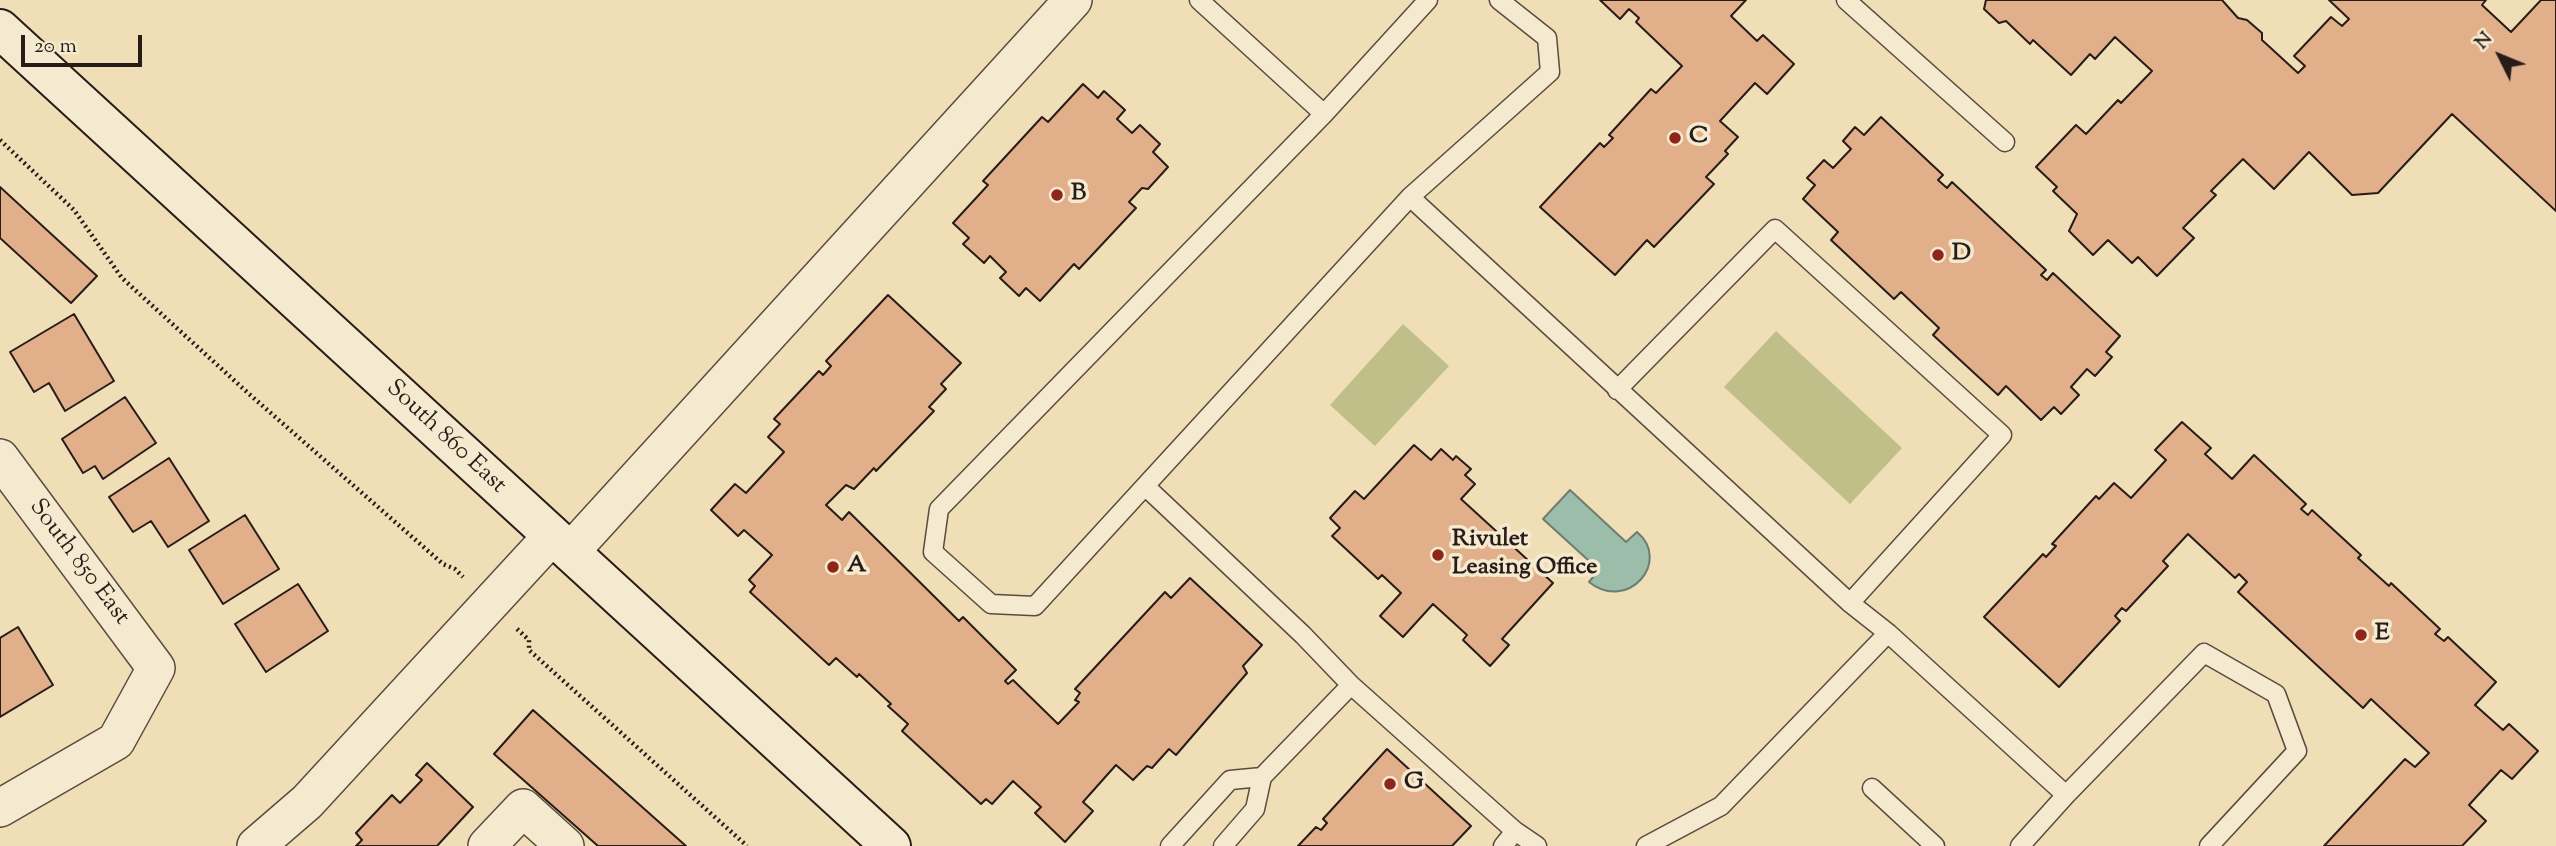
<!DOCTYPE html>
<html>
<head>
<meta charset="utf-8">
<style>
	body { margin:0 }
	#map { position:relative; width:2556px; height:846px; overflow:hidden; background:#f0deb7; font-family:"Sorts Mill Goudy",serif }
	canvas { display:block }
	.north { position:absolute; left:2465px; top:21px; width:70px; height:70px; -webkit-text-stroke:5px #f5ead0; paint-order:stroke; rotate:313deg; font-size:19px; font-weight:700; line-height:28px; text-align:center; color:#271c17 }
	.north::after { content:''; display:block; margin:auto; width:24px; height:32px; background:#271c17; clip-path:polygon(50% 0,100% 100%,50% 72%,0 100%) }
	.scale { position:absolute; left:21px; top:35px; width:121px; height:32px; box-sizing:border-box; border:4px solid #271c17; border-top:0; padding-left:9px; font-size:21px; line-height:24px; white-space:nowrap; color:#271c17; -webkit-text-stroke:5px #f5ead0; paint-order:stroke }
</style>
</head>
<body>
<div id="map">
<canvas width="2556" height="846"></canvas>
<div class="north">N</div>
<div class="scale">20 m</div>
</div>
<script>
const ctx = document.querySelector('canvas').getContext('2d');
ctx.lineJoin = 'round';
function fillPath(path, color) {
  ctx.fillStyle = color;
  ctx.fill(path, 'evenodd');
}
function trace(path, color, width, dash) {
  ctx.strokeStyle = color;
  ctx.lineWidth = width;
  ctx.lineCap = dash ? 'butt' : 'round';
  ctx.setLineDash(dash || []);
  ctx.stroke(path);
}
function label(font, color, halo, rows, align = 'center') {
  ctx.font = font + ' "Sorts Mill Goudy",serif';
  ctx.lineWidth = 7;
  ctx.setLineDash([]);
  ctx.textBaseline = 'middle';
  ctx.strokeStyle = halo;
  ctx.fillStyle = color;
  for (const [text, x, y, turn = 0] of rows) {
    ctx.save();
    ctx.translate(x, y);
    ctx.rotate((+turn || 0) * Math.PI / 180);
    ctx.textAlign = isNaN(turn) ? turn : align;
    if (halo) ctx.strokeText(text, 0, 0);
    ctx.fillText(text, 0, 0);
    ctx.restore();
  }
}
fillPath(new Path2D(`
	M1403,324L1449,366L1375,446L1330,405Z
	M1776,331L1902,448L1850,504L1724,387Z`), '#c0bf8a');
const water = new Path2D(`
	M1570,490L1626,542L1637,532C1672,561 1628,613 1589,582L1599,570L1543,519Z`);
fillPath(water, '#9bbda9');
trace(water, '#6d7d6f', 2);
const building = new Path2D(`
	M1600,0H1746L1731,16L1757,41L1763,35L1794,64L1767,94L1755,83L1720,121L1738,137L1725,151L1728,154L1706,177L1714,184L1654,247L1647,240L1615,275L1540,207L1600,143L1604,147L1613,138L1609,135L1651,89L1656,93L1682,66L1636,22L1639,18L1629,9L1620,19Z
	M1986,0H2222L2238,18L2247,20L2262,33V40L2298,73L2305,66L2294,56L2331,17L2342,26L2349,19L2329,0H2486L2482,5L2511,32L2541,0H2556V211L2452,114L2378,193L2352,195L2309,152L2274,189L2243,159L2211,191L2216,195L2183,228L2194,238L2157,276L2138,257L2132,263L2108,240L2093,255L2069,231L2077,214L2053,191L2057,187L2036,167L2076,125L2086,134L2118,100L2121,103L2152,71L2115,37L2095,59L2090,54L2071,75L2033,40L2030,44L2006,21L1999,23L1984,9Z
	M1083,84L1098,98L1104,91L1125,110L1117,119L1132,133L1140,125L1160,144L1153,152L1168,167L1148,189L1142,188L1129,202L1136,208L1079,269L1074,264L1040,301L1026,288L1019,296L1000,278L1006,272L990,256L984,263L963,244L969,238L953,223L988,185L983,181L1042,117L1048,122Z
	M1881,117L1943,175L1938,180L1947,188L1952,182L2046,270L2041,275L2047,280L2053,273L2120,336L2106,352L2112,357L2095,376L2087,369L2071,387L2079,395L2061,414L2054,407L2041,420L2006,386L1998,395L1933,335L1939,328L1901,292L1894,299L1831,240L1838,232L1803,199L1815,185L1807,178L1824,160L1833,168L1851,149L1843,141L1855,127L1864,135Z
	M0,187L97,276L71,303L0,238Z
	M888,295L961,363L941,384L946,389L929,407L934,411L876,471L874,468L854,489L846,485L826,505L842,520L849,512L959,621L963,617L1016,670L1005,681L1008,684L1013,680L1058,724L1079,702L1075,700L1080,693L1075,689L1165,592L1171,598L1190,578L1262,645L1243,666L1247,673L1176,755L1169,749L1152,768L1147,766L1133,780L1116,765L1083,802L1093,811L1065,842L1035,813L1041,807L1013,781L992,804L986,799L981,804L902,731L908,724L888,706L891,704L859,674L857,677L836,658L829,665L750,592L755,586L749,580L772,555L744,530L738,536L711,510L735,484L746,493L784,452L768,437L780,424L774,419L819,371L823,375L831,366L826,361Z
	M74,314L114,381L65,411L49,383L34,392L10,352Z
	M125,397L156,443L103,479L95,466L83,473L62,439Z
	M2182,422L2211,448L2205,454L2232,479L2254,455L2306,504L2301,509L2308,515L2312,510L2361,555L2358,558L2389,586L2391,583L2440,629L2435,634L2444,641L2448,637L2496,682L2475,705L2503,730L2509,724L2538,751L2512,779L2501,770L2469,805L2486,821L2462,846H2324L2405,759L2415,767L2429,753L2371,699L2363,708L2238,592L2247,582L2239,574L2235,578L2188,534L2163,561L2168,566L2126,611L2122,608L2115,616L2120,621L2059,687L1984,617L2043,554L2046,557L2056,546L2052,544L2096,496L2099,499L2114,483L2131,498L2166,460L2155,450Z
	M1414,445L1431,460L1441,449L1453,460L1456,456L1471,469L1465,475L1475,484L1461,499L1553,583L1502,639L1509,645L1490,666L1463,640L1467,635L1433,604L1403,637L1380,616L1401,593L1382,575L1378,579L1332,536L1340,528L1330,518L1355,491L1364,499Z
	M169,458L209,521L168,547L151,521L133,532L109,497Z
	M245,515L279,569L223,604L189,550Z
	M298,584L328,631L266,672L235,624Z
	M18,627L53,685L0,717V638Z
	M533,710L686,846H598L494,754Z
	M1387,749L1471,826L1452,846H1298L1316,827L1321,830L1327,823L1323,819Z
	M427,763L473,807L437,846H356L362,840L356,833L392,795L400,803L422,780L416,775Z`);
fillPath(building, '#e1af89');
trace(building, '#271c17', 2);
const lane = new Path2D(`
	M1199,0L1324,114
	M1428,0L1324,114L939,509L933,552L991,604L1035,606L1410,197L1550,72L1547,38L1499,0
	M1846,0L2005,142
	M1410,197L1850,603L1888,633L2066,795
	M1617,390L1775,229L2002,435L1850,603
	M1145,486L1303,635L1351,685L1515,831
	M1872,788L1935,846
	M1170,846L1230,780L1262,777
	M1223,846L1255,809L1262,777L1351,685
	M1503,846L1515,831L1537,846
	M1646,846L1721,806L1888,633
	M2020,846L2066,795L2204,653L2276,694L2297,751L2209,846`);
const street = new Path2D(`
	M0,458L156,668L116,741L0,808
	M570,552L1073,0
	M256,846L307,802L552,536
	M487,846L523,808L565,846`);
const secondary = new Path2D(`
	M0,29L891,846`);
trace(lane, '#594c3f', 21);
trace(street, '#594c3f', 40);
trace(secondary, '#271c17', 42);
trace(new Path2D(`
	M0,140L74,210L122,278L248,393L443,564L455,569L463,577
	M517,629L529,640V650L747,846`), '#271c17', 4.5, [2, 3.5]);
trace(lane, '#f5ead0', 18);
trace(street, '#f5ead0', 37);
trace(secondary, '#f5ead0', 38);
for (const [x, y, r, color] of [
	[1675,138,7,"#8f2418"],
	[1057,195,7,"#8f2418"],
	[1938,255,7,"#8f2418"],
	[1438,555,7,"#8f2418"],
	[833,567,7,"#8f2418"],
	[2361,635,7,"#8f2418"],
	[1390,784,7,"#8f2418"]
]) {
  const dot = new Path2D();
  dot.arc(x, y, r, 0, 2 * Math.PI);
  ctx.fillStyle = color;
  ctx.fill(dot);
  trace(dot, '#f5ead0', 2.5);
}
label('bold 24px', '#271c17', '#f5ead0', [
	["C",1689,138],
	["B",1071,195],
	["D",1952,255],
	["Rivulet",1452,541],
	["Leasing Office",1452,569],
	["A",847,567],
	["E",2375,635],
	["G",1404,784]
], 'left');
label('24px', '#271c17', '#f5ead0', [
	["South 860 East",445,438,43],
	["South 850 East",78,563,53]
]);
</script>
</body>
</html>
